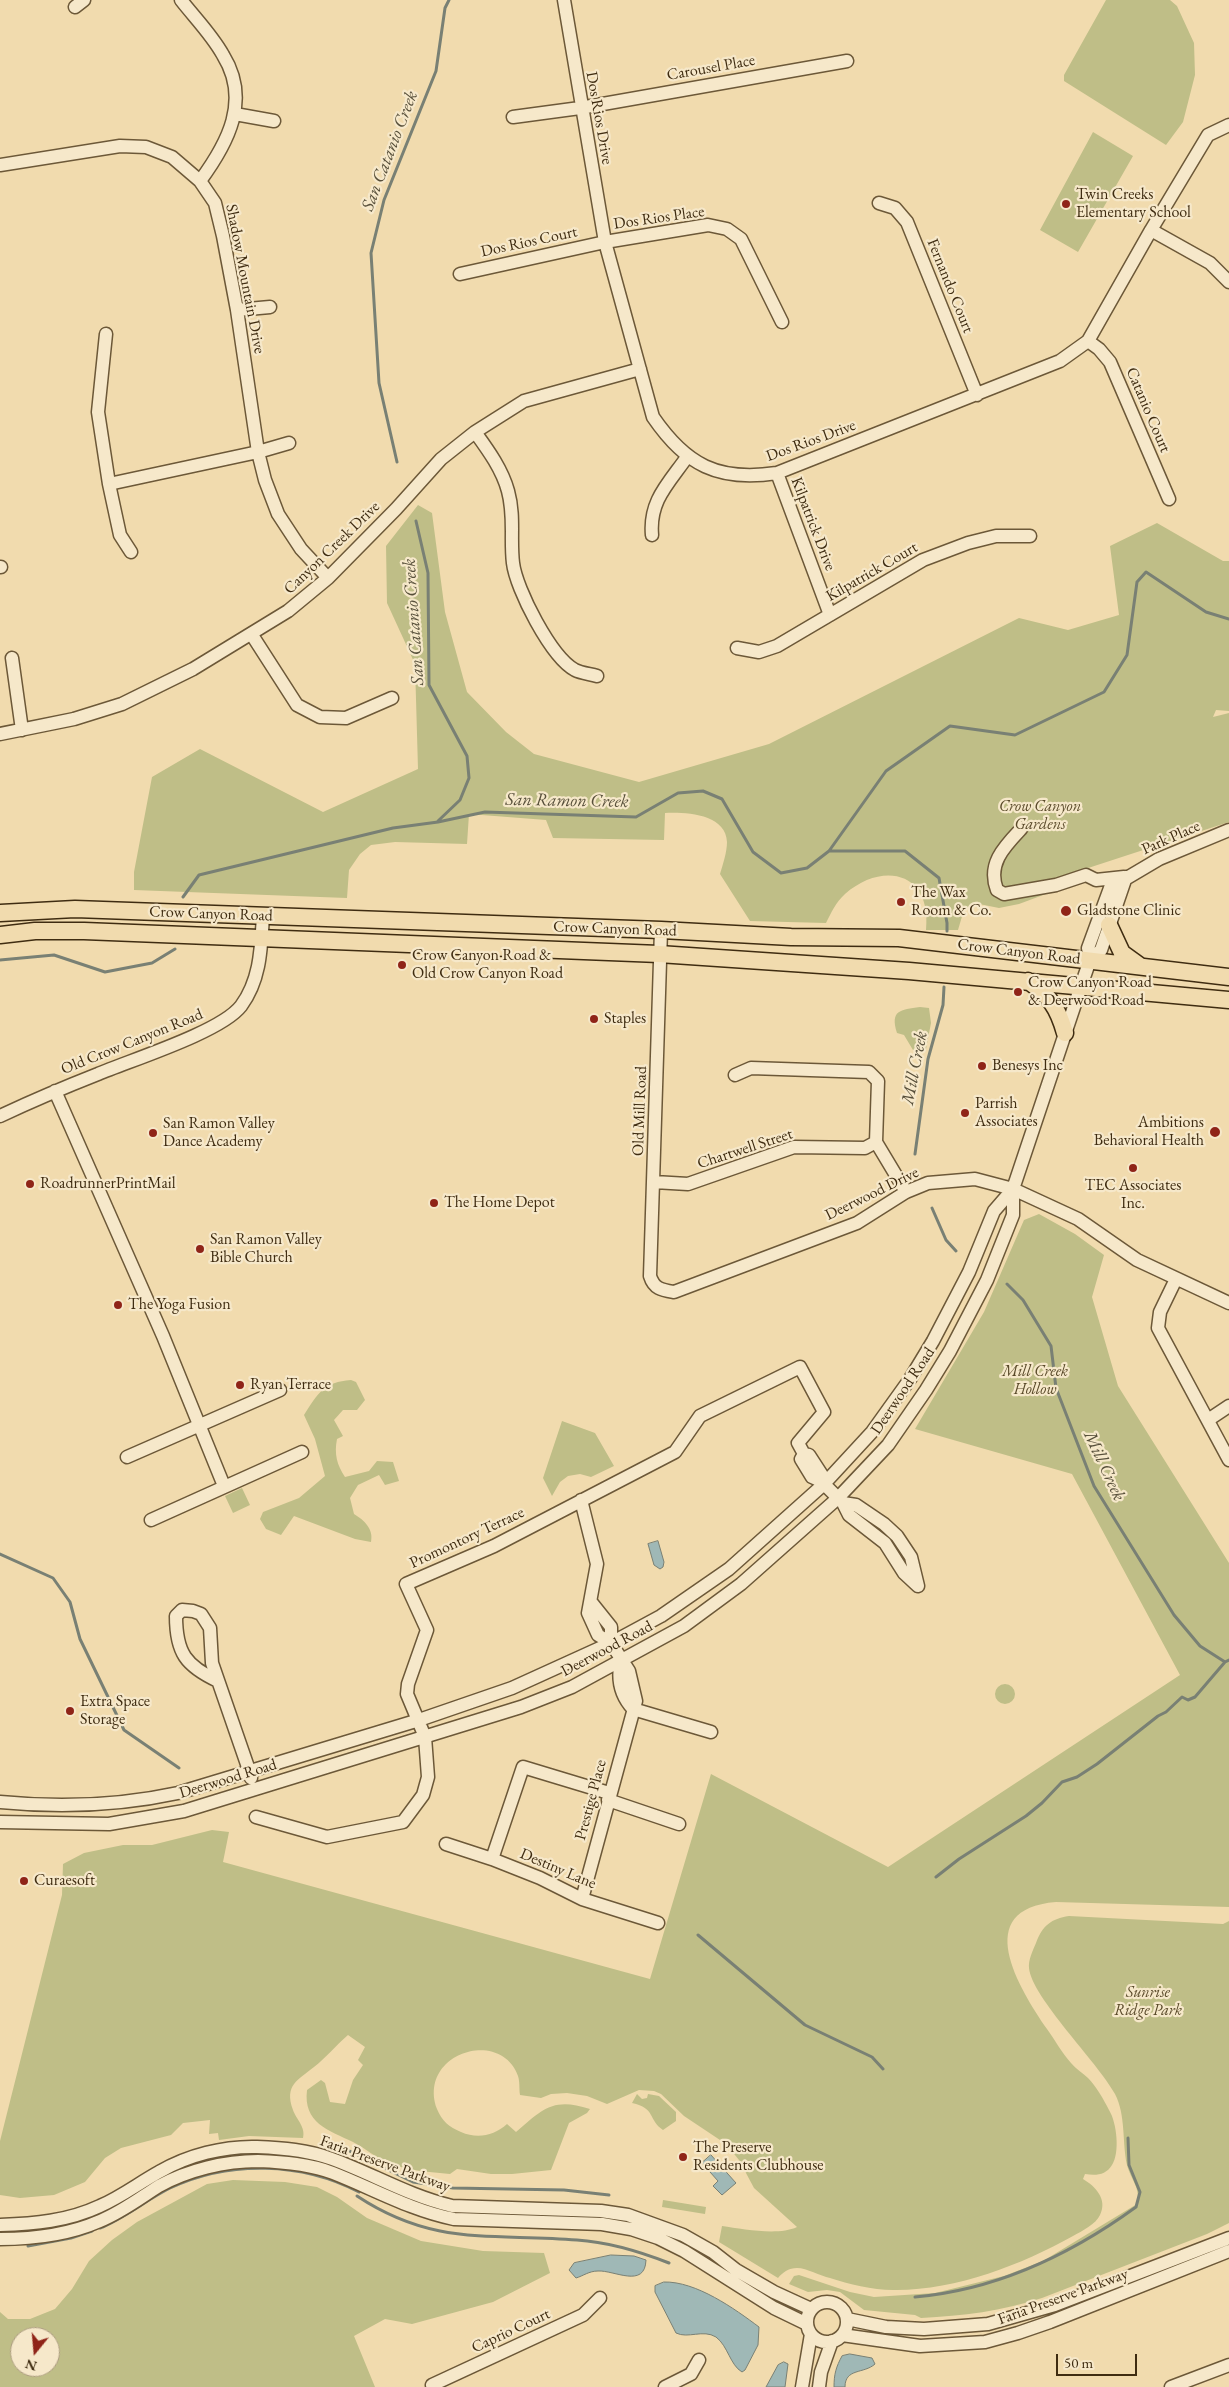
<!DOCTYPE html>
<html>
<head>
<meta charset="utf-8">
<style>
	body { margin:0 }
	#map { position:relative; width:1229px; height:2387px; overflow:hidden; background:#f1dbae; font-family:"EB Garamond",serif }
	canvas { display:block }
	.north { position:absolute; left:10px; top:2327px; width:50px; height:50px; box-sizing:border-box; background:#f6e8ca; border:1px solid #ad9d80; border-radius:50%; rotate:197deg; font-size:14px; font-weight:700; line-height:20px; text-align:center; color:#3f2c11 }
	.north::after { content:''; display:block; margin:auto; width:18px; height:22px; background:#8f2418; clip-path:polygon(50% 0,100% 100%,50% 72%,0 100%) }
	.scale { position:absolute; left:1056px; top:2354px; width:81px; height:22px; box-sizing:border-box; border:2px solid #3f2c11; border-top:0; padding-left:6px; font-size:15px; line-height:18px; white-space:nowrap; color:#3f2c11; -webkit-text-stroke:4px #f6e8ca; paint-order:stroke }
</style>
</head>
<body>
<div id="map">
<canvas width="1229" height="2387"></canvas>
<div class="north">N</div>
<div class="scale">50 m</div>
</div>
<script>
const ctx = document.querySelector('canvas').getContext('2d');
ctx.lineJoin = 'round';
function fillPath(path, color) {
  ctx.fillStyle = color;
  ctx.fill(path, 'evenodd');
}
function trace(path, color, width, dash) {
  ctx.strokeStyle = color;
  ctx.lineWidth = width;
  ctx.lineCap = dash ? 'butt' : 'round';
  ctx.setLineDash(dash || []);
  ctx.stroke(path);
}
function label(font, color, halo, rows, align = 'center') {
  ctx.font = font + ' "EB Garamond",serif';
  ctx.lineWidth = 4.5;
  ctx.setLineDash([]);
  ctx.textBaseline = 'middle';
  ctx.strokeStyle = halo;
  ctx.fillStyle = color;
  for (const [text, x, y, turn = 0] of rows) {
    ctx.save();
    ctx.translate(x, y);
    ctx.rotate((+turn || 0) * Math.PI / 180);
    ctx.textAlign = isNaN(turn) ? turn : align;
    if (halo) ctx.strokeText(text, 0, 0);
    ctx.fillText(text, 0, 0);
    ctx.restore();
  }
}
fillPath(new Path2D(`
	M1106,0H1170L1177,6L1194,43L1195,75L1183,122L1166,145L1064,81V75Z
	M1093,132L1133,156L1078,252L1040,230Z
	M418,505L432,513L445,612L467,692L506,732L534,754L639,782L769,744L1019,618L1068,630L1119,615L1110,546L1157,523L1223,561H1229V711L1216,710L1213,717L1229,713V822L1079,871L1062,888L1019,904L999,908L979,904L970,905L963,913L958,930H926C932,872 883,861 845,894C836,902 831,913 826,923L750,921L720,874C723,864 727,852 727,842C726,814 686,812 665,813L664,840L553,838L546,820L469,814L467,844L395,842L371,845L360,854L349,870L347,898L134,890V872L152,777L200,749L323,812L418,769L415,664L387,603L386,546Z
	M920,1007L929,1008L931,1023L926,1049L913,1050L904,1035L897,1033C890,1010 900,1010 920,1007Z
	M1039,1214L1075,1234L1104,1255L1092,1297L1118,1386L1229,1563V1907L1056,1902C970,1909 1019,1988 1047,2029C1055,2040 1062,2053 1071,2063C1076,2069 1083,2073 1088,2078C1096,2086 1104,2100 1109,2110C1117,2123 1120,2153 1112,2165C1106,2175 1096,2176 1085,2174L1083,2179C1095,2186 1108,2199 1100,2215C1096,2224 1082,2231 1073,2236C1021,2265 954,2291 893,2290C872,2290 849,2284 830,2278C820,2276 807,2268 797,2268C789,2268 783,2272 778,2278L719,2242L722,2226C743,2229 778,2236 797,2227L754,2188L739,2160L726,2144L684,2116L661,2094L654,2091L639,2090L607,2104L587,2096L567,2093L551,2094L541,2098L520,2095C519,2089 520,2082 518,2076C501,2027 417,2053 437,2109C442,2121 449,2127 461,2132C477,2139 494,2136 507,2124L516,2132C543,2109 553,2097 590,2109L587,2113L569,2123L551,2170L512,2174H491L457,2169L450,2174C430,2172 408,2171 389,2163C376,2158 365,2148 353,2142C328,2130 303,2123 307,2090L321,2080L325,2083L330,2102L345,2104L353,2080L363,2065L358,2060L365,2047L348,2035C336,2045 326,2058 314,2067C298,2080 284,2085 293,2110C296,2119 306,2127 303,2138L249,2136L219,2140L218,2133L209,2134L210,2120L183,2123L171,2135L121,2148L105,2158L85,2182L54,2195L20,2198L0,2195V2141L62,1895L63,1864L84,1853L123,1845H152L212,1830L229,1832L223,1862L650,1979L711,1774L888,1867L1180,1675L1072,1474L915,1429L984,1312L1024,1220Z
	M351,1380L356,1382L365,1400L357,1410H343L334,1420L343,1436L337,1439C334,1454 337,1465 345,1477L369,1471L377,1461L393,1462L399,1481L385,1485L379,1475L358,1485L350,1498L354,1514C364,1520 374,1529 371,1542L355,1539L294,1516L281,1535L266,1529L260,1519L263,1512L299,1498L325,1476L315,1439L304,1415C318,1393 324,1382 351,1380Z
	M562,1421L595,1433L614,1466L591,1477L580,1474L568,1476L560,1482L552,1496L543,1478Z
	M242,1488L250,1505L233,1513L225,1496Z
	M995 1694a10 10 0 1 1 20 0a10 10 0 1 1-20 0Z
	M1069,1916L1223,1924L1229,1921V2223L1207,2234L1042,2298C1002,2311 963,2316 921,2318L915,2315L864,2310L840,2292L827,2290L808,2292L789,2284L794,2276L799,2275L850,2292L874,2297L935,2293L1004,2276L1043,2261L1137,2204C1141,2188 1131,2180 1127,2165C1122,2142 1126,2115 1115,2094C1097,2061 1032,1998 1029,1968C1028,1960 1033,1950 1036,1943C1043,1925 1051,1919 1069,1916Z
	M637,2094L642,2099L647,2098L648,2094L659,2096L676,2112V2121L663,2130C648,2120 656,2108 632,2103Z
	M233,2180L285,2182L317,2187L337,2197L367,2218L421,2241L483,2251L544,2253L550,2273L493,2302L412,2324L385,2319L354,2336L375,2387H0V2312L8,2319H30L55,2309L72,2289L89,2261L112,2240L137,2222L207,2184ZM20,2337H50V2367H20Z
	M663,2200L706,2207L705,2214L662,2207Z`), '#bfbe87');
const water = new Path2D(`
	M658,1541L664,1562L663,1567L660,1569L654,1565L648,1544Z
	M711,2155L736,2183L722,2195L713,2186L718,2181L702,2163Z
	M611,2255L634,2256L646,2260C645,2289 614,2270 598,2271C589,2271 583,2276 576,2278L569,2270L574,2263Z
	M664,2282C696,2281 735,2309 759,2327L758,2345L745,2370L742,2372C730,2365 728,2346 716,2337C703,2329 688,2339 676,2333L655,2292V2286Z
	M850,2354L872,2358L875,2364C864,2374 845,2368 845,2387H834C834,2374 836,2367 842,2356Z
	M784,2362L788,2364L785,2387H766L778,2365Z`);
fillPath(water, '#9fb8b6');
trace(water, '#798074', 1);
trace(new Path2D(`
	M397,462L379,383L371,253L384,200L436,71L445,8L449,0
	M416,521L428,573L429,685L467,756L469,778L460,800L438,821
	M830,851H905L939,878L947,923V931
	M183,897L199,875L393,828L438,822L485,812L636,817L678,793L703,791L722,799L753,852L781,873L807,868L829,851L886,771L950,726L1015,735L1104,692L1127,655L1137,582L1146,572L1206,612L1229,619
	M0,960L54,955L105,972L152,963L175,949
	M915,1154L928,1059L943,1005L944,987
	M932,1208L946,1240L956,1251
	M1007,1284L1023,1300L1051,1346L1056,1388L1094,1486L1174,1615L1200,1646L1225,1662L1229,1660
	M0,1554L53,1578L70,1602L80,1639L124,1730L179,1768
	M936,1877L959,1859L1026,1816L1042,1803L1062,1782L1077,1777L1097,1764L1158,1716L1166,1712L1182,1697L1188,1700L1195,1697L1225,1662
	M698,1935L805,2025L872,2057L883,2069
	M329,2141L413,2182L453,2188L564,2190L609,2195
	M357,2196C434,2247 491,2233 577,2240C608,2242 641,2252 669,2263
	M100,2228C125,2218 146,2200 170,2188C229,2160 302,2162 359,2192
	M28,2246L71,2238L92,2231
	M915,2297C996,2290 1070,2255 1136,2207L1140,2192L1129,2165L1128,2138`), '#798074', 3);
const minor = new Path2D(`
	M181,0C195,18 212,35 223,55C251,100 228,143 200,181
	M564,0L605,242L653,417C686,465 718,482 777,473L1060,361L1088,341L1151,230L1208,135L1229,125
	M75,7L84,0
	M235,114L274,121
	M513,117L580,108L847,61
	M0,165L120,146L146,147L172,157L200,181L215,203L223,236L237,310L258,452L265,480L278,514L301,549L328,578
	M879,203L895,208L907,222L977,395
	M1151,230L1210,263L1229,282
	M460,274L605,242L708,225L727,229L741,239L782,322
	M237,310L270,307
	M106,334L98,412L109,484L120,535L131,552
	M1088,341L1099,349L1110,362L1169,499
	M475,432C488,450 502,469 508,491C515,516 510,539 513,563C516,589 551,657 575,670C581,673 590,674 597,676
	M777,473L830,615
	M109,484L258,452L289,443
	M652,535C649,501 668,484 687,457
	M0,567H1
	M252,635L297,705L320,717L346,718L392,698
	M737,648L759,652L777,646L923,560L968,543L996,536H1030
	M12,658L22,730
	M0,734L74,719L122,704L193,669L288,611L328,578L396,509L441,459L475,432L524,401L640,369
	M1021,829C1004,847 987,864 997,890L1004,894L1056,885L1086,875L1096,880L1124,877
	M661,930L650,1276C654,1289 662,1290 674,1292L857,1223L906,1192L928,1183L975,1179L1013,1189L1078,1219L1137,1260L1229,1303
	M1090,960L1088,948L1110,888L1159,859L1229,830
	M735,1075L751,1068L869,1072L878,1081L876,1142L906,1192
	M55,1091L163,1336L224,1486
	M0,1116C32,1101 65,1087 98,1074C131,1060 221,1032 241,1006C261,979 261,947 263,915
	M654,1182L688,1184L794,1147L865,1148L876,1142
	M1176,1279L1160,1312L1158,1328L1229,1460
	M1208,1420L1229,1406
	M804,1454L801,1459L812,1477L821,1481L843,1503L849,1515L885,1543L904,1573L918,1586
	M127,1457L280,1390
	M581,1500L597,1564L588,1613L598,1635L611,1643
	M843,1503L856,1505L884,1524L897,1536L911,1557L918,1586
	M151,1520L302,1452
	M621,1661C617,1679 621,1696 633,1709
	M218,1681C186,1666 176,1653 176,1616L182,1610L193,1611L201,1614L210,1628L212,1663L249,1770L251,1778
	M633,1709L711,1732
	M608,1800L679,1824
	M0,1802C61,1808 118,1806 178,1793L419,1720L512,1688L611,1643L661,1616L729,1569L824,1484L872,1432L910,1379L933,1341L969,1272L994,1211L1013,1189
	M256,1817L327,1837L403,1822L423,1795L428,1777L425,1737L407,1694L408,1684L427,1630L406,1584L494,1546L675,1452L700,1416L800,1367L824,1412L798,1443L804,1454L809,1455L822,1475L821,1481
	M0,1822L109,1824L184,1811L521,1707L572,1687L684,1626L741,1584L838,1498L888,1445L926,1390L950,1351L987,1280L1013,1215V1189L1081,986L1090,960L1101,950L1126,877
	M446,1844L492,1859L540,1878L582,1899L658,1923
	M492,1859L523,1767L609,1793
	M582,1899L636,1701L629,1671L611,1643V1627L591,1602
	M0,2225C34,2224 68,2221 100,2206C121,2197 139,2183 159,2172C188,2155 224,2146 257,2147C282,2148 308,2150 332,2159C373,2174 409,2196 452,2206L601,2211L628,2215L683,2235L713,2252L736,2270L774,2292L811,2309
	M0,2239C35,2239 68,2235 100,2221C122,2212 140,2198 159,2186C188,2170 225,2161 258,2161C283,2162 310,2164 333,2173C374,2189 410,2210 454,2219L602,2224L631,2229L658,2238L684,2251L774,2308L807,2324
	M807 2322a20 20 0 1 1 40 0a20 20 0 1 1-40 0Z
	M847,2319L886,2327L924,2329L988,2324L1055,2305L1229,2238
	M842,2335L920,2346L985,2342L1018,2333L1050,2322L1229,2251
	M433,2387L432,2385L583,2315L600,2298
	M665,2387L691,2374L699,2360
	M802,2387L811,2334
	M819,2387L821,2372L832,2341
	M1171,2387L1229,2365`);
const major = new Path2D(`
	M0,913L75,909L661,930L791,937L899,938L1229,977
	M1109,925L1122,953L1140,966
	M0,935L35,931H84L659,954L909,971L1229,1000
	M1028,981C1050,996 1058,1008 1065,1033`);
trace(minor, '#6c5838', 15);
trace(major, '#3f2c11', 19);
trace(minor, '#f6e8ca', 12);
trace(major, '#f1dbae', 16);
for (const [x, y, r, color] of [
	[1066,204,5,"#8f2418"],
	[901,902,5,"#8f2418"],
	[1066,911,6,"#8f2418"],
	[402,965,5,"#8f2418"],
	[1018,992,5,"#8f2418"],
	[594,1019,5,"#8f2418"],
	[982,1066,5,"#8f2418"],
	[965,1113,5,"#8f2418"],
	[1215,1132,6,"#8f2418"],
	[153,1133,5,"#8f2418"],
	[1133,1168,5,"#8f2418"],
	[30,1184,5,"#8f2418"],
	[434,1203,5,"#8f2418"],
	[200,1249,5,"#8f2418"],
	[118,1305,5,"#8f2418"],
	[240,1385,5,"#8f2418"],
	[70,1711,5,"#8f2418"],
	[24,1881,5,"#8f2418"],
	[683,2157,5,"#8f2418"]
]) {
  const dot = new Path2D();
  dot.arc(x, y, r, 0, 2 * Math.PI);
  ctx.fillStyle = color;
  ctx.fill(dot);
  trace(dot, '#f6e8ca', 2);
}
label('16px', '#3f2c11', '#f6e8ca', [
	["Carousel Place",711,68,-10],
	["Dos Rios Drive",599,118,80],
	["Dos Rios Place",659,218,-8],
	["Dos Rios Court",529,242,-12],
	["Shadow Mountain Drive",245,279,79],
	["Fernando Court",950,286,68],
	["Catanio Court",1148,410,67],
	["Dos Rios Drive",811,441,-20],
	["Kilpatrick Drive",813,524,69],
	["Canyon Creek Drive",332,548,-44],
	["Kilpatrick Court",872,572,-30],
	["Park Place",1171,838,-24],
	["Crow Canyon Road",211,914,2],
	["Crow Canyon Road",615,929,2],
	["Crow Canyon Road",1019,952,7],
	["Old Crow Canyon Road",132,1042,-22],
	["Old Mill Road",640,1111,-88],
	["Chartwell Street",745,1149,-18],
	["Deerwood Drive",872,1194,-26],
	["Deerwood Road",903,1391,-56],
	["Promontory Terrace",467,1538,-25],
	["Deerwood Road",607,1649,-28],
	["Deerwood Road",228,1779,-17],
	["Prestige Place",591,1800,-75],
	["Destiny Lane",558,1869,23],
	["Faria Preserve Parkway",385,2164,20],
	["Faria Preserve Parkway",1063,2297,-20],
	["Caprio Court",511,2331,-25]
]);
label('16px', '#3f2c11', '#f6e8ca', [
	["Twin Creeks",1076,195],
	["Elementary School",1076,213],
	["The Wax",911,893],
	["Room & Co.",911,911],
	["Gladstone Clinic",1077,911],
	["Crow Canyon Road &",412,956],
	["Old Crow Canyon Road",412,974],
	["Crow Canyon Road",1028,983],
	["& Deerwood Road",1028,1001],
	["Staples",604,1019],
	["Benesys Inc",992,1066],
	["Parrish",975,1104],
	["Associates",975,1122],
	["Ambitions",1204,1123,"right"],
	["Behavioral Health",1204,1141,"right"],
	["San Ramon Valley",163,1124],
	["Dance Academy",163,1142],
	["RoadrunnerPrintMail",40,1184],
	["TEC Associates",1133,1186,"center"],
	["Inc.",1133,1204,"center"],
	["The Home Depot",444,1203],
	["San Ramon Valley",210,1240],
	["Bible Church",210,1258],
	["The Yoga Fusion",128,1305],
	["Ryan Terrace",250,1385],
	["Extra Space",80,1702],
	["Storage",80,1720],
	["Curaesoft",34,1881],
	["The Preserve",693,2148],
	["Residents Clubhouse",693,2166]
], 'left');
label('italic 16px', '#594929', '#f6e8ca', [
	["Crow Canyon",1040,807],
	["Gardens",1040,825],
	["Mill Creek",1035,1372],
	["Hollow",1035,1390],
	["Sunrise",1148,1993],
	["Ridge Park",1148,2011]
]);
label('italic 18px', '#574f3a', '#f6e8ca', [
	["San Catanio Creek",390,151,-69],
	["San Catanio Creek",414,622,-94],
	["San Ramon Creek",567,801,1],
	["Mill Creek",915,1068,-79],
	["Mill Creek",1104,1466,65]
]);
</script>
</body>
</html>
